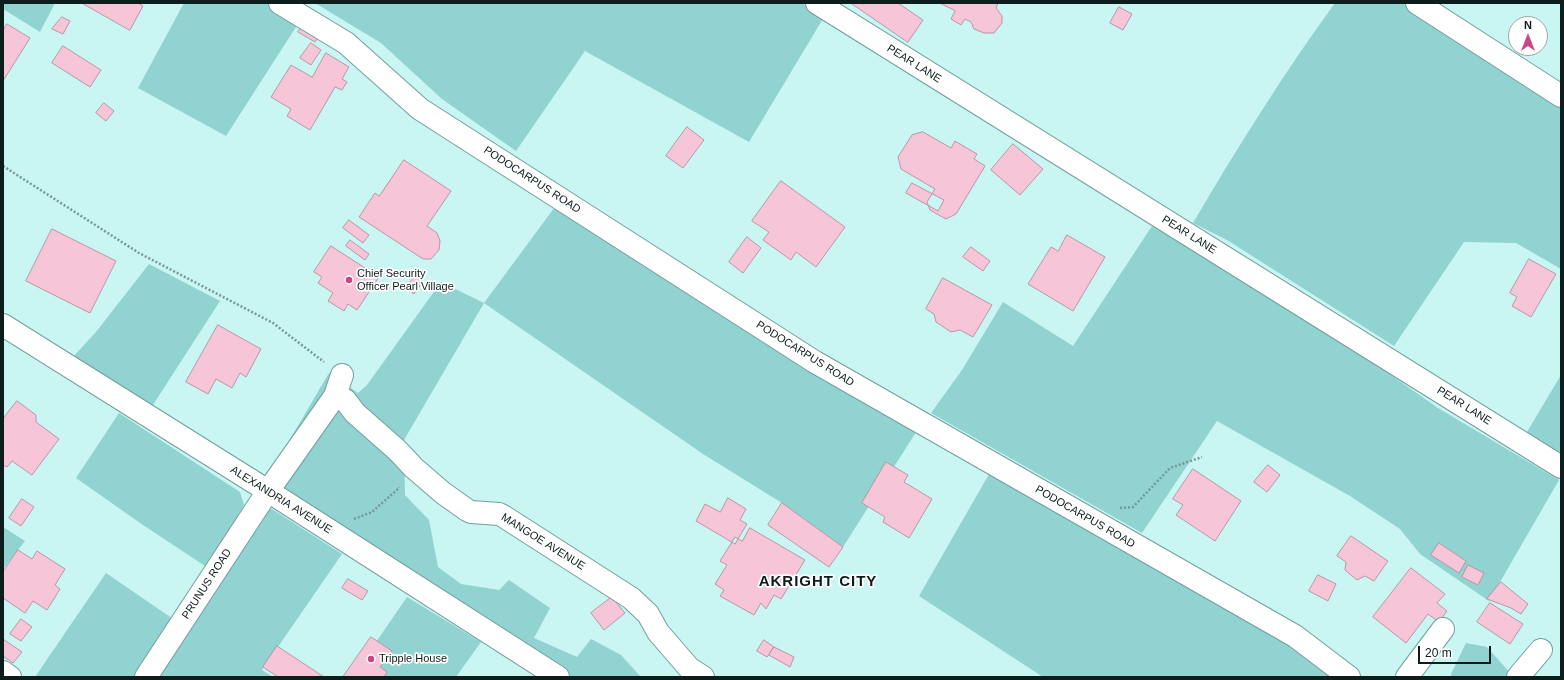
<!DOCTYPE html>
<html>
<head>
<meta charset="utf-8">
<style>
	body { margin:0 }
	#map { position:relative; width:1564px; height:680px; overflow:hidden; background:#c9f5f3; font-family:Arial,sans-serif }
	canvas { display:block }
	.frame { position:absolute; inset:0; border:4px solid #0c1d1c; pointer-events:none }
	.north { position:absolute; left:1508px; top:16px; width:40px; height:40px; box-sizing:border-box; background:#fff; border:1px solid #9ea5a4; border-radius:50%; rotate:0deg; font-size:11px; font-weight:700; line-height:16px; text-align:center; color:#0c1d1c }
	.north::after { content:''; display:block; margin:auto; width:14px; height:18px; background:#cb4484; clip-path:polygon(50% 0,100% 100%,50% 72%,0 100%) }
	.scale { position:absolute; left:1418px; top:646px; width:73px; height:18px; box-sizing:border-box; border:2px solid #0c1d1c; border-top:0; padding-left:5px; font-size:12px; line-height:14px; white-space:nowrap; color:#0c1d1c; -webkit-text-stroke:3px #fff; paint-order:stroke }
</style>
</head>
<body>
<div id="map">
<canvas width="1564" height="680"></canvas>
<div class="frame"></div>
<div class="north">N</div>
<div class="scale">20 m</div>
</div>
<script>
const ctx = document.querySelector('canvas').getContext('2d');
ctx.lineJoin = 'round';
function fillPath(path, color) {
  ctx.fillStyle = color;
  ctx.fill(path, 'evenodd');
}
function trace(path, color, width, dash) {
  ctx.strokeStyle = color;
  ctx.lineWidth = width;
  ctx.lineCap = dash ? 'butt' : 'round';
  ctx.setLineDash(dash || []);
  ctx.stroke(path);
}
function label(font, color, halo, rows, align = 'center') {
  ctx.font = font + ' Arial,sans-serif';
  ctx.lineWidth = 3.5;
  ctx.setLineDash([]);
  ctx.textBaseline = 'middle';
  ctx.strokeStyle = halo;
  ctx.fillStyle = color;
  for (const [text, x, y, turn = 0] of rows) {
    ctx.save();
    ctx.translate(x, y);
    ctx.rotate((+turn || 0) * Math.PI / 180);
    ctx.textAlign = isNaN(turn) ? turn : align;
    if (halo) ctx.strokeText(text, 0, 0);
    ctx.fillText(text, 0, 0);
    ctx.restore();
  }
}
fillPath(new Path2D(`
	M3,3H55L40,32L3,9Z
	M184,3H282L303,16L226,136L138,88Z
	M315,3H803L824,17L749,142L585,51L516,151L442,99L381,43Z
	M1335,3H1409L1561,95V269L1516,243L1464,242L1394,346L1227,240L1193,223C1237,148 1284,73 1335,3Z
	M557,204L918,429L843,547L782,503L703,454L484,303L404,440L405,495L429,520L438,567L461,584L499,590L509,580L550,608L534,638L577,657L591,639L621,655L641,677H572L266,480L329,373L358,393L367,385L441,282L484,303Z
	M1154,223L1311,319L1438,408L1559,480L1489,601L1420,554L1400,529L1350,496L1217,421L1142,533L931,413L962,370L1003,302L1073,346Z
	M149,264L220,301L151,408L73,357L96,332Z
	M1561,375V455L1527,432Z
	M119,413L240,492L244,505L208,568L143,525L76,478Z
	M992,469L1343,677H1043L919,596Z
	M272,509L342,554L262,670L273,677H156L263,510Z
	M3,527L25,541L4,568H3Z
	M106,573L176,621L141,677H35Z
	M407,597L481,642L456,677H352Z
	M1466,643L1487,647L1512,675L1511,677H1451V674Z`), '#90d3d0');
const building = new Path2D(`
	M82,3H138L143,6L130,30Z
	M851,3H898L923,20L908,42Z
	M940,3H998L996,8L1002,16V23L994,33H984L974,29L971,22L965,19L961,25L951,19L955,11Z
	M1119,7L1132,14L1123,30L1110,23Z
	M62,17L70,21L63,34L52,29Z
	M7,24L30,38L3,81V31Z
	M301,28L318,38L315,42L298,32Z
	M311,43L321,50L311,65L300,58Z
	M63,46L101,70L90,87L52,63Z
	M326,53L349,67L342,79L347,82L342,90L335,87L310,130L287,116L291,109L271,97L291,65L312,77Z
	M104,103L114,111L106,121L96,113Z
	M687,127L704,140L683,168L666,156Z
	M923,132L951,148L955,141L977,154L974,159L985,166L956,214L946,219L930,210L927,202L935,189L901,169L898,157L912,135Z
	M1013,144L1043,169L1020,195L991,170Z
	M404,160L451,191L427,226L437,233L440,241L439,250L431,259H423L359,217L375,193L379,196Z
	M781,181L845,227L816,267L796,252L791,260L763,240L769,232L752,221Z
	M912,183L944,200L938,211L906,193Z
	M349,220L369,235L363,243L343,228Z
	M52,229L116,261L90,313L26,281Z
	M1067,235L1105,257L1073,311L1028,284L1051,247L1058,251Z
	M747,237L761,248L743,273L729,262Z
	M350,240L369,254L365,260L346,246Z
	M331,246L379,277L357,310L348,304L344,311L328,301L333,293L318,283L322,277L314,272Z
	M971,247L990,261L983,271L963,257Z
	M1529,259L1556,274L1531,317L1512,306L1517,297L1510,293Z
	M415,276L423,282L414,294L406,288Z
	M943,278L992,305L973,337L960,330L951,332L936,322L934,314L926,309Z
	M218,325L261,349L246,377L240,373L232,388L216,379L208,394L186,382Z
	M17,401L36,415V422L59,439L32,475L12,461L7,467L3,465V419Z
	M886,462L908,475L904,482L932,499L909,538L883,522L885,517L862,503Z
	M1268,465L1280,475L1267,492L1254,482Z
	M1193,469L1241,501L1215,541L1176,515L1183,505L1173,499Z
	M728,498L746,509L740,520L747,524L735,544L696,521L705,504L720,512Z
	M22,499L34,507L21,526L9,518Z
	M782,503L843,547L829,567L768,525Z
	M750,528L805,560L781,599L774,595L766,609L761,603L754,615L720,596L724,590L715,584L727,565L720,561L735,537L742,541Z
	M1351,536L1388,561L1374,581L1365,576L1357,580L1345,570L1346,562L1337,556Z
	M1439,543L1466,561L1459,573L1431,555Z
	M18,550L32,559L37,551L65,569L55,585L60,589L47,610L33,601L25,613L3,598V572Z
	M1468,565L1484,573L1478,585L1462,577Z
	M1411,568L1445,594L1437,603L1447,611L1439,622L1428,614L1406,643L1373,617Z
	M1318,575L1336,584L1328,601L1309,591Z
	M348,579L368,591L362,600L342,588Z
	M1501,582L1528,604L1521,614L1511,608L1487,599Z
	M612,597L625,613L604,630L591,613Z
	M1490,603L1523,624L1510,644L1477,622Z
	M21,619L32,627L21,641L10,634Z
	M371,637L392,651L380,667L387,672L384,677H343Z
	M3,639L22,652L13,663L3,656Z
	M764,640L774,647L767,657L757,651Z
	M277,646L324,677H278L263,667Z
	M774,647L794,657L790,667L769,655Z`);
fillPath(building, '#f6c5d7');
trace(building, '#ba96a3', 1);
const minor = new Path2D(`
	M280,3L346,43L420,109L815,362L1295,636L1349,677
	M817,3L1561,467
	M1417,3L1561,96
	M3,325L268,491L558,677
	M335,396L345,400L355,413L397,450L414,468L443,493L467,510L471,512L499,514L503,516L631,598L648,614L658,632L689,668L703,677
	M3,672L10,677
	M146,677L268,491L335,396L342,375
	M1407,677L1443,629
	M1518,677L1541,650`);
trace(minor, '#749e9c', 24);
trace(new Path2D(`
	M3,166L139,253L273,323L324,362
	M1120,508L1133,507L1170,468L1202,457
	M354,519L372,512L399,488V487`), '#779896', 2.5, [2, 2]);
trace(minor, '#fff', 22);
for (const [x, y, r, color] of [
	[349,280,4,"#cb4484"],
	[371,659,4,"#cb4484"]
]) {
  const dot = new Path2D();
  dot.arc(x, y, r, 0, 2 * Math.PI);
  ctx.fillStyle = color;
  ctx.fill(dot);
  trace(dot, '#fff', 1.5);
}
label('11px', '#0c1d1c', '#fff', [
	["PEAR LANE",914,64,32],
	["PODOCARPUS ROAD",532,180,33],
	["PEAR LANE",1189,235,32],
	["PODOCARPUS ROAD",805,354,32],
	["PEAR LANE",1464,406,32],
	["ALEXANDRIA AVENUE",281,500,32],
	["PODOCARPUS ROAD",1085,517,30],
	["MANGOE AVENUE",543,542,32],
	["PRUNUS ROAD",207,584,-57]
]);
label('11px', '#0c1d1c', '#fff', [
	["Chief Security",357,274],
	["Officer Pearl Village",357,287],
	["Tripple House",379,659]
], 'left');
ctx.letterSpacing = '1px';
label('bold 15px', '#0c1d1c', '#fff', [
	["AKRIGHT CITY",818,582]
]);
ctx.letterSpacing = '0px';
</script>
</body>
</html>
